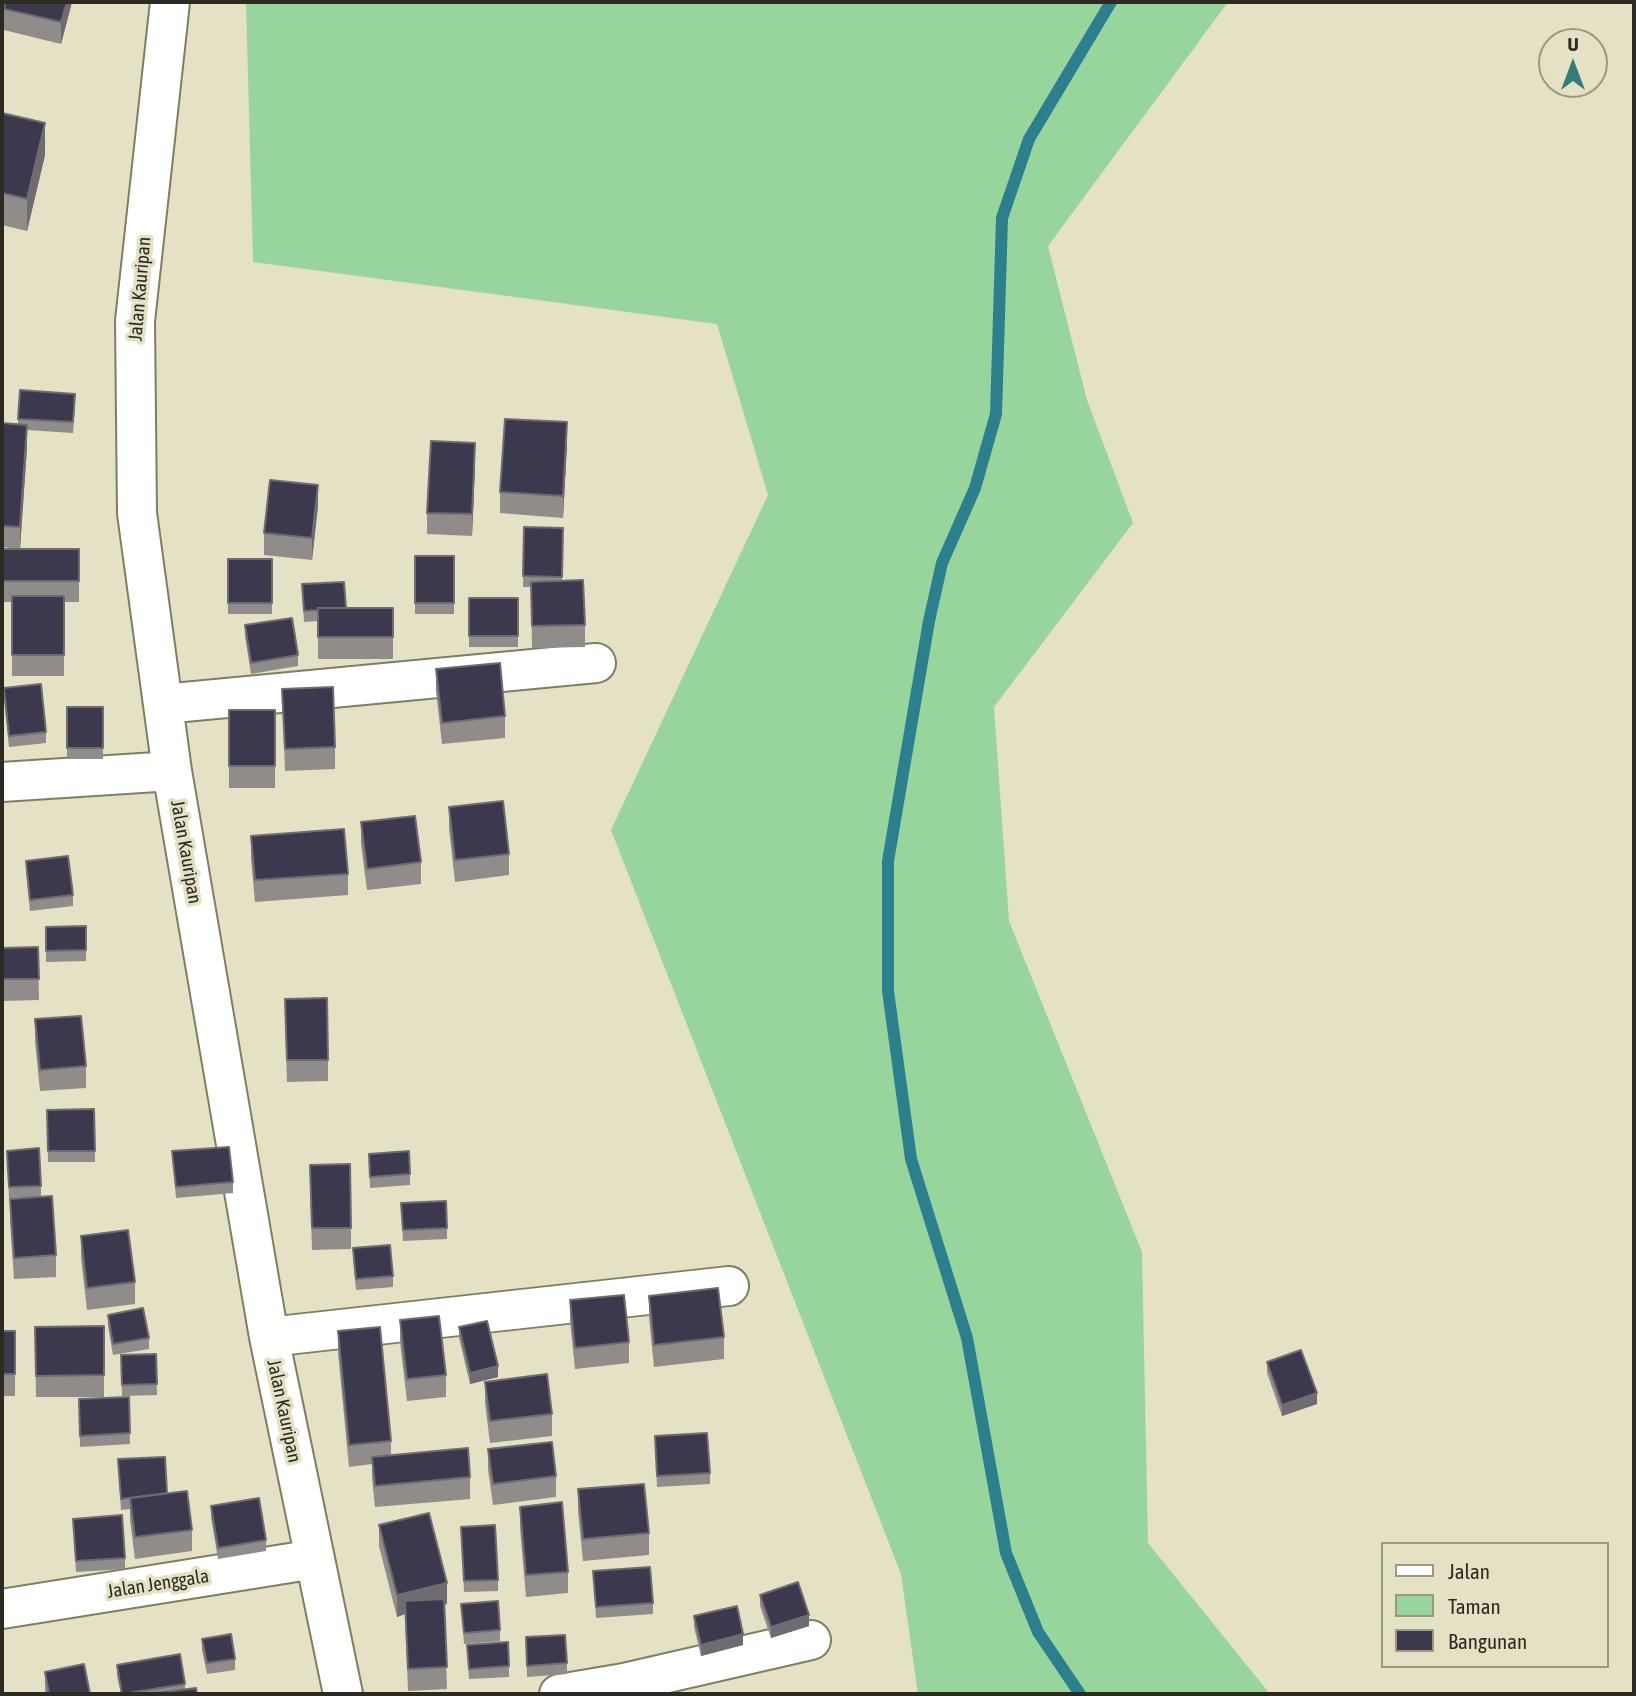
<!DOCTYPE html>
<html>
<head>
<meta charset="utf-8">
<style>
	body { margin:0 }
	#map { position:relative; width:1636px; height:1696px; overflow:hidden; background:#e5e1c5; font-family:"Asap Condensed",sans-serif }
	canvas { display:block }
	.frame { position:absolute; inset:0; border:4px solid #2d2b21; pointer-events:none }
	.legend { position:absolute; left:1381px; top:1542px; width:228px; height:126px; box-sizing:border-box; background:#e5e1c5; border:2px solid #9b9883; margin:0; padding:9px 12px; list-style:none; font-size:21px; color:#2d2b21 }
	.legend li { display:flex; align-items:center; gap:14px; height:35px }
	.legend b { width:35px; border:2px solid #9b9883 }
	.north { position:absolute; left:1538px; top:28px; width:70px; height:70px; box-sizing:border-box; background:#e5e1c5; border:2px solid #9b9883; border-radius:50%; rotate:0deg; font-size:19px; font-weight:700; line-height:28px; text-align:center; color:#2d2b21 }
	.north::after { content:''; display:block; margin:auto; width:24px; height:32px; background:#337c7b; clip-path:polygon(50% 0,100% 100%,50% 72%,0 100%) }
</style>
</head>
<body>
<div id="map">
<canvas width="1636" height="1696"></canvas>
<div class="frame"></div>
<ul class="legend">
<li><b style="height:9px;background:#fff"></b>Jalan</li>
<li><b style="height:19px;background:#98d59d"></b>Taman</li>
<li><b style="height:19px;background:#3c384d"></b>Bangunan</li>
</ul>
<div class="north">U</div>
</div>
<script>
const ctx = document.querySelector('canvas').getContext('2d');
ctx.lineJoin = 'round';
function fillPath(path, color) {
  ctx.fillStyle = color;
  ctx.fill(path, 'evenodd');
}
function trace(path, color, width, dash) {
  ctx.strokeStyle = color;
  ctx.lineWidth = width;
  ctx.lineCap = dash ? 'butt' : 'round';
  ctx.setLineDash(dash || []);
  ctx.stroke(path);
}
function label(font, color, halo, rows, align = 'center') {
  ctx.font = font + ' "Asap Condensed",sans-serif';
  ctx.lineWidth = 7;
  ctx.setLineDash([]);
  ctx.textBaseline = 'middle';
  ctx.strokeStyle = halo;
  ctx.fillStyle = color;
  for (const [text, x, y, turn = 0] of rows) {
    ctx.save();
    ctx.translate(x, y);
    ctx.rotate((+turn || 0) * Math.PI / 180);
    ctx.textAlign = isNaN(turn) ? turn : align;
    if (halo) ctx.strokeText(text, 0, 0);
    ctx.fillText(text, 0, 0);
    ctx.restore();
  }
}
fillPath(new Path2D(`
	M246,2H1228L1048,246L1087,400L1133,523L994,707L1009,921L1142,1252L1148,1543L1270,1694H918L901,1574L611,830L768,495L717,324L253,262Z`), '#98d59d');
trace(new Path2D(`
	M1080,1694L1038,1632L1006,1553L967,1338L911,1159L888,991V861L929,621L942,563L975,488L996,414L1002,218L1029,139L1111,2`), '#2c808e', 12);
const street = new Path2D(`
	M170,2L135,321L137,513L172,771L269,1337L343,1694
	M163,704L596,663
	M2,782L172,771
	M269,1337L729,1286
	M2,1609L315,1559
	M559,1694L624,1683L811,1640`);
trace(street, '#817d64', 42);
trace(street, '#fff', 38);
fillPath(new Path2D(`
	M5,2H72L61,44L4,30V9Z
	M2,113L45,155L27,231L2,225Z
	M75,405L73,433L27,430V447L20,549L2,547V423L18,425V419Z
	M567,444L563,518L500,513V492Z
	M475,464L472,536L427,534V513Z
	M318,506L312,560L264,555V533Z
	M524,527L563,528L562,581L585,625V647L532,648L531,587H523Z
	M2,549H79V602H64V676H12V602H2Z
	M415,556H454V614H415Z
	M228,559H272V614H228Z
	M302,584L346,608H393V659H318V621L304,622Z
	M469,598H518V647H469Z
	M245,625L298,655V666L251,674L245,636Z
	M436,669L505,716V738L442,744L436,691Z
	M4,688L46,732V743L9,747L4,699Z
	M282,689L335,747V769L285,771Z
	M67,707H103V759H67Z
	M229,710H275V788H229Z
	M449,807L509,854V875L455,882L449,829Z
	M361,822L421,862V884L367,890L361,844Z
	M251,836L348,874V895L255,902L251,858Z
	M26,861L73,895V906L30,911L26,872Z
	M86,926V961L46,962V927Z
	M38,947L39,1000L2,1001V948Z
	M35,1019L86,1066V1088L40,1091L35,1041Z
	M285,1021L328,1060V1081L287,1082Z
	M94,1109L95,1162H48L47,1110Z
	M7,1151L41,1186V1197L9,1198Z
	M172,1151L233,1182V1193L176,1198Z
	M369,1154L410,1174V1185L370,1188Z
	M310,1187L351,1228V1249L312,1250Z
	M10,1199L56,1255V1277L14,1279L10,1221Z
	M401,1203L447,1228V1239L403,1241Z
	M81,1236L135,1282V1304L87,1310L81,1258Z
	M353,1248L393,1276V1287L356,1290L353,1259Z
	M649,1296L724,1337V1359L654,1367L649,1317Z
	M570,1300L629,1342V1363L575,1369L570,1321Z
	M108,1315L149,1338V1349L113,1355L108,1326Z
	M400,1320L446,1375V1397L407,1401L400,1342Z
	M104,1326V1397H36L35,1327Z
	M459,1327L498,1377L470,1384L459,1338Z
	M2,1331H15V1396H2Z
	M338,1331L391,1441V1455L470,1477V1499L375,1507L372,1478V1464L349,1467L338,1353Z
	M156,1354L157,1395L122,1396L121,1355Z
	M1267,1362L1317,1404L1282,1416L1267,1373Z
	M485,1382L552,1414V1436L490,1443L485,1403Z
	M129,1397L130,1444L80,1447L79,1399Z
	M655,1436L710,1473V1484L657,1487Z
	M488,1449L556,1476V1497L493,1505L488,1470Z
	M118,1459L167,1493L192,1530V1551L135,1559L130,1520V1509L121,1510Z
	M578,1489L649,1533V1555L583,1561L578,1511Z
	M211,1506L266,1540V1551L218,1559L211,1517Z
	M520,1507L568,1572V1593L526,1597L520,1528Z
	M73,1519L125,1558V1569L76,1572Z
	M379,1525L447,1604L444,1605L447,1689L408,1691L405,1614L397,1617L379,1546Z
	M461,1527L498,1580V1591L464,1592Z
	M593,1571L653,1603V1614L596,1618Z
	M760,1595L809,1626L771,1638L760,1606Z
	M461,1604L500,1630V1641L464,1644Z
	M694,1616L743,1645L701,1656L694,1627Z
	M526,1637L567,1663V1674L527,1677Z
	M202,1639L235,1659V1670L207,1674L202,1650Z
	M467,1645L509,1666V1677L469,1679Z
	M117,1665L185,1684V1689L197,1694H121L117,1676Z
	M45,1672L90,1694H45Z`), '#908c89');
fillPath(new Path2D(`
	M67,2H72L61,44V22Z
	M45,123V155L27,231V199Z
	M567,422V444L563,518V496Z
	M27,425V447L20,549V527Z
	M475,443V464L472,536V514Z
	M318,485V506L312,560V538Z
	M498,1366V1377L470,1384V1373Z
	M1317,1393V1404L1282,1416V1405Z
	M447,1583V1604L406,1614L405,1601V1614L397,1617V1595Z
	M809,1615V1626L771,1638V1627Z
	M743,1634V1645L701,1656V1645Z`), '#6f6b71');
const building = new Path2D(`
	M5,2H67L61,22L4,9Z
	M2,113L45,123L27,199L2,193Z
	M20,390L75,394L73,422L18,419Z
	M505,419L567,422L563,496L500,492Z
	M2,423L27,425L20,527L2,526Z
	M431,441L475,443L472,514L427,513Z
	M270,480L318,485L312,538L264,533Z
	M524,527L563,528L562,577L523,576Z
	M2,549H79V581H2Z
	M415,556H454V603H415Z
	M228,559H272V603H228Z
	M583,580L585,625L532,626L531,582Z
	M344,582L346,608H318V610L304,611L302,584Z
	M12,596H64V655H12Z
	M469,598H518V636H469Z
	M318,608H393V637H318Z
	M292,618L298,655L251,663L245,625Z
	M500,663L505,716L442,723L436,669Z
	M41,684L46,732L9,736L4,688Z
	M333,687L335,747L285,749L282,689Z
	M67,707H103V748H67Z
	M229,710H275V766H229Z
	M503,801L509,854L455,860L449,807Z
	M415,816L421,862L367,869L361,822Z
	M344,829L348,874L255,880L251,836Z
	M68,856L73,895L30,900L26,861Z
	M86,926V950L46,951V927Z
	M38,947L39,979H2V948Z
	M327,998L328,1060H287L285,999Z
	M81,1016L86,1066L40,1070L35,1019Z
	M94,1109L95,1151H48L47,1110Z
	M229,1147L233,1182L176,1187L172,1151Z
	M39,1148L41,1186L9,1187L7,1151Z
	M409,1151L410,1174L370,1177L369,1154Z
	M350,1164L351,1228H312L310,1165Z
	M52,1196L56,1255L14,1258L10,1199Z
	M446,1201L447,1228L403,1230L401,1203Z
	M128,1230L135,1282L87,1288L81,1236Z
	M390,1245L393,1276L356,1279L353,1248Z
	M718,1288L724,1337L654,1345L649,1296Z
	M624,1295L629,1342L575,1348L570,1300Z
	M143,1308L149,1338L113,1344L108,1315Z
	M439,1316L446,1375L407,1379L400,1320Z
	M487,1321L498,1366L470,1373L459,1327Z
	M104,1326V1375L36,1376L35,1327Z
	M380,1327L391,1441L349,1445L338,1331Z
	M2,1331H15V1374H2Z
	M1301,1350L1317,1393L1282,1405L1267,1362Z
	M156,1354L157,1384L122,1385L121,1355Z
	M547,1374L552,1414L490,1421L485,1382Z
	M129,1397L130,1433L80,1436L79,1399Z
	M707,1433L710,1473L657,1476L655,1436Z
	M552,1442L556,1476L493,1484L488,1449Z
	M468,1448L470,1477L375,1486L372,1457Z
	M165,1457L167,1493L121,1499L118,1459Z
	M644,1484L649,1533L583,1539L578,1489Z
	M187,1491L192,1530L135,1537L130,1498Z
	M259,1498L266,1540L218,1548L211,1506Z
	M562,1502L568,1572L526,1575L520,1507Z
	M429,1513L447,1583L397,1595L379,1525Z
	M122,1515L125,1558L76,1561L73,1519Z
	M495,1525L498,1580L464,1581L461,1527Z
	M650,1567L653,1603L596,1607L593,1571Z
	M798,1582L809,1615L771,1627L760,1595Z
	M444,1599L447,1667L408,1669L405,1601Z
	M498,1601L500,1630L464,1633L461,1604Z
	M737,1606L743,1634L701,1645L694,1616Z
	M231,1634L235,1659L207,1663L202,1639Z
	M565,1635L567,1663L527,1666L526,1637Z
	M508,1642L509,1666L469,1669L467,1645Z
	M180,1654L185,1684L122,1694L117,1665Z
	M84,1664L90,1694H49L45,1672Z
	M196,1688L197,1694H148Z`);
fillPath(building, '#3c384d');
trace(building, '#6f6b71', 2);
label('19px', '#2d2b21', '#e5e1c5', [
	["Jalan Kauripan",140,289,-85],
	["Jalan Kauripan",186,852,80],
	["Jalan Kauripan",284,1411,78],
	["Jalan Jenggala",158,1584,-9]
]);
</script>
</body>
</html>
